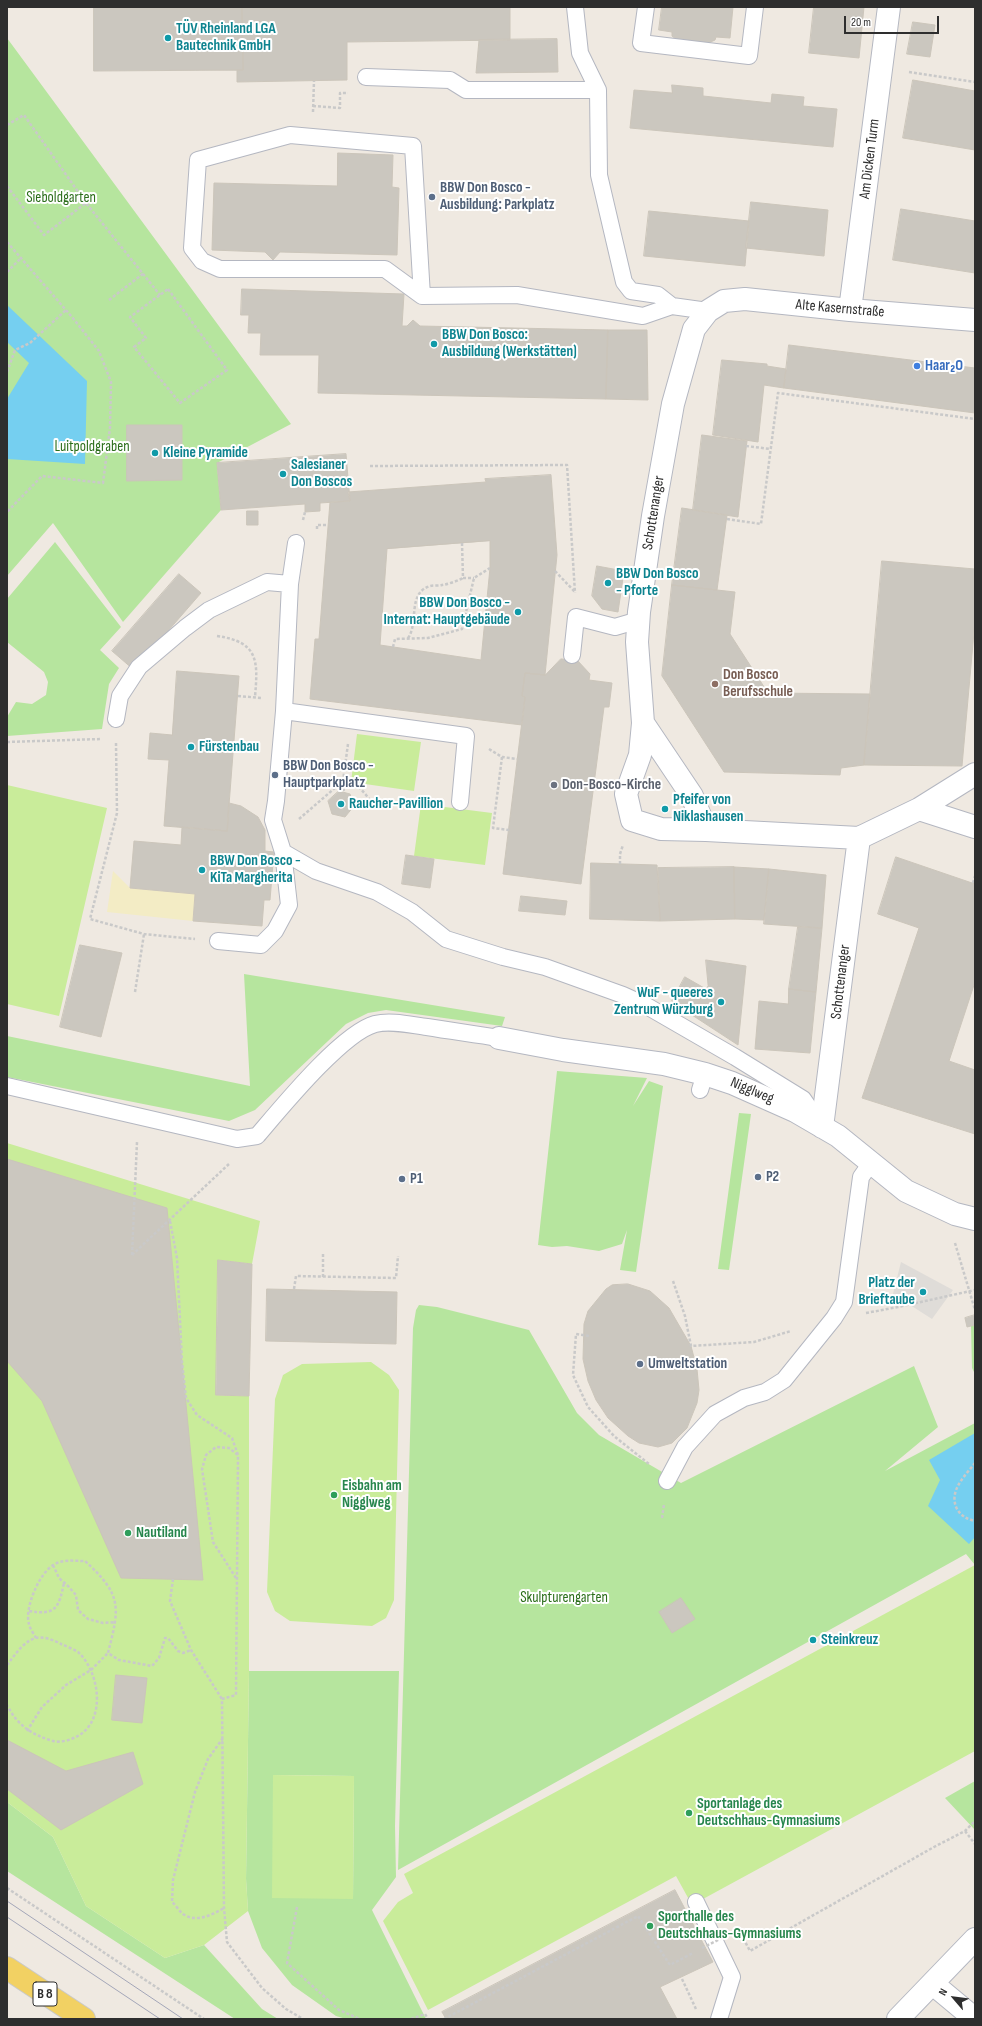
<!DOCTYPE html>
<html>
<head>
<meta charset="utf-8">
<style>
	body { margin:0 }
	#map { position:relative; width:982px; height:2026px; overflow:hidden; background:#efe9e1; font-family:"Sofia Sans Condensed",sans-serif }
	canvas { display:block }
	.frame { position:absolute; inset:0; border:8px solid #2e2e2e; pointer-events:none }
	.north { position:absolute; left:934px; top:1978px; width:40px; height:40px; -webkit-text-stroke:3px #fff; paint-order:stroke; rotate:298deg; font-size:11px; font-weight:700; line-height:16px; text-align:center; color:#2e2e2e }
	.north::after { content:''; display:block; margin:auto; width:14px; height:18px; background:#2e2e2e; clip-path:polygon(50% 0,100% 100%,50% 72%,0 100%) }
	.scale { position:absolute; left:844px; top:16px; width:95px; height:18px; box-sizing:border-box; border:2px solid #2e2e2e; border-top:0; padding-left:5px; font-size:12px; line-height:14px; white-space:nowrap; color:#2e2e2e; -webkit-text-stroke:3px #fff; paint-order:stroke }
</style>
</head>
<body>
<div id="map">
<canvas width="982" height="2026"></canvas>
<div class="frame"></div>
<div class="north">N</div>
<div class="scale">20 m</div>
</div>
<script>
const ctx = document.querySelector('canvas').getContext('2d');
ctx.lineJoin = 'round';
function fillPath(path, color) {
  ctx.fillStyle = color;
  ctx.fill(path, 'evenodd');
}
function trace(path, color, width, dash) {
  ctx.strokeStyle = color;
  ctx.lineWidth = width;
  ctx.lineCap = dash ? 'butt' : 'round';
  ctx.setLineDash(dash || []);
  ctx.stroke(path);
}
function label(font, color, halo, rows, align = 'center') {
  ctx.font = font + ' "Sofia Sans Condensed",sans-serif';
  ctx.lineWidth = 4;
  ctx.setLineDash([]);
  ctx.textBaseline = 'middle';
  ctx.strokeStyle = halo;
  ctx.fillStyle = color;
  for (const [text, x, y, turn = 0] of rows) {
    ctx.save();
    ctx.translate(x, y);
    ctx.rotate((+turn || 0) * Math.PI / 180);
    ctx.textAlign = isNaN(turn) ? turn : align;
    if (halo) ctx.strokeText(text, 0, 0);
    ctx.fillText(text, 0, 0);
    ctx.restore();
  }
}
fillPath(new Path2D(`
	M7,38L291,424L217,463L221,510L123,622L53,523L7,576Z
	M55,542L121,627L100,650L119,668L109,684L102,729L7,736V717L16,702L32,704L46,695L48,682L44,672L7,642V599Z
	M244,974L505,1017L502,1026L386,1010L368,1013L346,1024L255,1110L229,1121L7,1077V1036L250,1086Z
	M557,1071L647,1078L633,1106L649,1081L663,1086L636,1272L620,1270L627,1230L622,1244L599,1251L567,1246L552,1247L538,1245Z
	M739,1113L751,1114L729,1270L718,1269Z
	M419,1305L437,1307L529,1330L577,1413L599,1435L681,1483L914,1366L938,1427L885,1471L975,1423V1565L966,1554L398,1870L413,1328L416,1310Z
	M975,1325V1374L972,1368L971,1326Z
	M249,1671H399L395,1826L396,1877L372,1910L426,2019H346L336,2016L292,1985L262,1948L248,1911L246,1879ZM273,1775L354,1776L353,1899Z
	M975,1781V1830L945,1798Z
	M7,1802L53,1837L86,1906L165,1958L204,1945L262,2009L278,2019H235L7,1871Z`), '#b6e59e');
fillPath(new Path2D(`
	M113,871L130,888L195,894L193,921L107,912Z`), '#f3ecc5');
fillPath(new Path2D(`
	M357,734L421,742L414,791L351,782Z
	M7,785L107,808L59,1016L7,1004Z
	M421,804L492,813L485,865L414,856Z
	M7,1143L260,1221L252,1264L218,1260L216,1395L249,1396V1671L246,1879L248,1911L204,1945L165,1958L86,1906L53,1837L7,1802Z
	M371,1362L389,1375L399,1390L394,1600L386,1618L372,1626L290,1621L275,1611L267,1592L275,1399L283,1375L302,1364Z
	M975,1565V1751L692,1905L676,1876L428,2010L383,1921L398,1902L413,1893L404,1874Z
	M273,1775L354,1776L353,1899L272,1898Z`), '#c9ec9a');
fillPath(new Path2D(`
	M901,1262L953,1290L932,1319L893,1294Z`), '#dfdcd8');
fillPath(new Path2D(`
	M7,305L87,381L85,464L7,459V399L29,363L7,342Z
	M975,1433V1537L969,1544L928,1506L940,1480L929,1460Z`), '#75cff0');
const building = new Path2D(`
	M94,7H242L243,70L94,71Z
	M242,7H510V40L347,42V80L237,82V70H243Z
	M662,7H733L730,38L716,37L715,40L704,45L677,40L672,36V32L659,30Z
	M814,7H864L859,58L809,53Z
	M913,22L935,25L930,57L907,54Z
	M557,39L558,72L476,73L479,40Z
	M913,80L975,91V150L903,138Z
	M672,85L703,88V96L771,103L772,94L804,97L803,106L837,109L833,147L630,128L634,90L672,93Z
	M338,153L393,155L392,187L399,188L397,255L280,252L273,260L265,252L212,250L214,183L337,186Z
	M751,202L828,210L824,256L746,248Z
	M901,209L975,221V273L893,260Z
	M649,211L749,221L745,266L644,256Z
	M242,289L404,294L402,326H407L413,320L420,326L608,330L606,399L318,393L319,355H260L261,333H248L249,315H241Z
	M608,330H647L648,400L606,399Z
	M789,345L975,368V413L784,388Z
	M722,360L767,364V366L786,369L784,388L764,385L758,442L713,435Z
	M127,425H182V480L127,481Z
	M702,435L747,441L738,517L693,510Z
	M346,454L350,501L320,503V511L305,512V504L221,510L217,463Z
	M551,475L557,555L545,675L525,673L522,696L525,697L522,725L310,699L315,639H319L330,502L350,501L348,492L486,482L485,479ZM490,541V568L481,660L380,645L387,549Z
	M682,508L727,515L717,590L672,585Z
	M247,511H258V525H247Z
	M882,561L975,569V621L962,766L864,765Z
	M597,566L624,571L618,612L602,609L592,596Z
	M179,574L201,593L134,670L112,651Z
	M672,585L735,592L730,634L768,693L870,694L864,765L841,768L840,775L724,772L662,676Z
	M561,659L577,660L590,674L589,680L612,683L609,707H604L581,884L503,874L525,697L522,696L525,673L545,675Z
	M177,671L239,676L227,831L164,826L169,760L148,759L150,733L172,735Z
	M339,791L350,794L354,806L345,817L332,814L328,801Z
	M229,803L241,806L258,817L265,830V851L274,852L270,900H264L262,926L193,921L195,894L130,888L134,841L181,845L182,827L227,831Z
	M406,855L434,859L430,888L402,884Z
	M896,857L975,884V982L949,1061L975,1070V1134L862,1098L919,928L878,914Z
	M591,863L657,865L660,921L590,919Z
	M734,867L769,869L764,920L735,919Z
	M734,867L735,919L660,921L658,868Z
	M769,869L826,875L822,928L764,924Z
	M521,896L567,901L565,915L519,911Z
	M798,927L822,928L816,992L789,989Z
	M80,945L122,953L101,1037L60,1027Z
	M706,960L746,966L738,1045L692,1015L708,986Z
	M685,977L706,989L692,1015L672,1001Z
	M789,989L816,992L810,1053L755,1049L759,1001L788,1004Z
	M7,1159L167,1208L203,1580L121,1578L42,1401L7,1361Z
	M218,1260L252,1264L249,1396L216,1395Z
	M628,1284L650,1291L669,1308L691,1346L697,1369L699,1390L697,1403L687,1428L672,1443L658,1447L639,1443L628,1436L608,1418L596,1400L588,1381L583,1359L584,1324L588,1311L606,1289L612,1285Z
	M267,1289L397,1292L396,1344L266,1341Z
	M975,1315V1325L967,1327L965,1318Z
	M681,1598L695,1619L672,1633L659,1612Z
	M116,1675L147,1678L142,1723L112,1720Z
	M7,1740L66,1771L133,1752L143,1784L61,1830L7,1789Z
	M675,1890L713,1962L660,1987L677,2019H446L442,2012Z`);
fillPath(building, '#cbc7bf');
trace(building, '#cbc5ba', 1);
const lane = new Path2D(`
	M575,7L580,53L598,90L599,175L624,282L631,291L658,295L672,306
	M646,7L641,43L749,56L755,7
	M366,77L450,80L466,90H598
	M422,296L385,269H220L202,261L192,248L198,160L290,135L413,146L422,296L517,295L643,316L672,306L708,311
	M572,655L576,617L615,627L639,620
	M284,711L466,736L460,802
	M116,719L120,696L139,667L185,628L209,610L267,582L290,584
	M283,852L273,820L276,801L284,711L290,584L296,543
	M218,941L261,945L275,931L289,905L283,852L316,871L377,892L412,912L446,939L503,957L545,967L623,995L645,1005L735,1057L803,1099L819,1122
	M7,1086L237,1139L257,1136C281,1108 342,1033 375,1024C391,1020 411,1025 427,1027C451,1031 475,1034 499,1038
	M700,1090L705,1074
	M667,1481L685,1447L715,1414L744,1398L765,1392L784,1380L834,1318L844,1302L861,1177L871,1163
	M696,1902L732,1977L719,2019`);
const street = new Path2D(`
	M850,310L889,7
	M975,320L850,310L745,299L724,301L708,311L694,329L673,404L653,516L639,612L637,642L643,723L640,755L626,794L632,820L661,829L706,830L859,838L919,809L975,774
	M643,723L692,796L706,830
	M919,809L975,827
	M499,1038L563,1050L664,1064L705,1074L732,1083L795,1111L838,1136L906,1191L955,1214L975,1219
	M822,1127L859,838
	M933,1984L975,2019`);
const secondary = new Path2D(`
	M898,2019L975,1939`);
const primary = new Path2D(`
	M7,1968L84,2019`);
trace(lane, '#b4b7c1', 18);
trace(street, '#b4b7c1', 24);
trace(secondary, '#b4b7c1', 24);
trace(primary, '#c9c9c9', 24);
trace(new Path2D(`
	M909,72L975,82
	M313,106L340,108V93H348
	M313,112L314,81
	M7,125L24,115L86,203
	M7,186L44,235L86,203L160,295
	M7,242L72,317L99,351L111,382L110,428L103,483L42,476L7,512
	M7,272L21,258
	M168,289L227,370L180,403L134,347L146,338L130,317Z
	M109,300L144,273
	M7,372L15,350L30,343L66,310
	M746,446L770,449
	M370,466L567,465L575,593
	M727,519L761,524L778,393L975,419
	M303,520L305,512
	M317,529V525H328
	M462,543L463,578H474
	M555,571L575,592
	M217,636C259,642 258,661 255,697
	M408,638C419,623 407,593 430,586C434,585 439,586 442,585C449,584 457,581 463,578
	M393,647L395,639L428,638L462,629L474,578L490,568
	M238,696L261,698
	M7,742L101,739
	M116,743L117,813L90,919L144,934L195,939
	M348,744L343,781L348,780L360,788L372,802
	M489,749L502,757L517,759
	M502,757L493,828L509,830
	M299,819L343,781L344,793
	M620,864V854L623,845
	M973,883L975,876
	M135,992L144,934
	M170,1221L177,1258L182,1362L186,1398L197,1415L232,1438L238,1455L236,1695L222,1699L224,1908L227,1942L262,1988L286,2009L303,2019
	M955,1243L975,1310
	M323,1254V1277
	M132,1255L230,1163
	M132,1255L137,1142
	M673,1281L685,1316L691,1346L754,1342L791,1331
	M294,1289L296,1276L396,1278L398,1256
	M866,1313L898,1307L975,1290
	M589,1336L576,1334L573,1375L588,1407L614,1436L649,1464
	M975,1463C965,1476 948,1491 957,1509C961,1516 967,1519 975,1521
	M662,1518L664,1504
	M53,1565L59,1578L68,1586L76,1595L78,1610L88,1619L103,1623L116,1622
	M236,1578L213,1542L202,1469L206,1455L216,1447L229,1448L238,1455
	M173,1579L170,1601L191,1650L222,1699
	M29,1611C56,1616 59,1607 64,1583
	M36,1638C34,1634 30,1629 29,1624C24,1608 40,1571 55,1564C64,1559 75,1561 85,1561C122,1595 120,1606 108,1653L119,1660L152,1666L159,1658L165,1638H168L178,1651L183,1653L191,1650
	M7,1665C15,1655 22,1643 35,1638C43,1636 54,1640 61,1644C66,1646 73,1649 78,1652C100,1672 107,1722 76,1737C70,1740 60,1743 53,1741C32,1735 17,1725 7,1705
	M27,1731L42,1707L66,1685L91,1670L108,1653
	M223,1738L208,1759L195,1792L173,1880L172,1902C176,1905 179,1911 183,1914C196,1923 212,1915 224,1908
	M965,1831L975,1844
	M7,1888L204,2019
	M297,1907L287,1963L339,2010L360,2019
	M741,1934L750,1951L934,1847L965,1831L975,1821
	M682,1979L696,2009
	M411,2019L425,2014L428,2019
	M444,2019L638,1916L670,1965L693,1953`), '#c9c9c9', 2.5, [3, 2]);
trace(lane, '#fff', 16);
trace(street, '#fff', 22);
trace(secondary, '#fff', 22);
trace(primary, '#f2d163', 22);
trace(new Path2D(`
	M7,1901L183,2019
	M7,1917L160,2019`), '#a3a6b8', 1);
trace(new Path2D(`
	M702,1948L724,1937`), '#c9c9c9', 2.5, [3, 2]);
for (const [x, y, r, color] of [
	[168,38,4,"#0f9aa8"],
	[432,197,4,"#5c6f8a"],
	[434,344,4,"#0f9aa8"],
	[917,366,4,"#3f7fe0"],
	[155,453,4,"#0f9aa8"],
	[283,474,4,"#0f9aa8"],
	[608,583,4,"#0f9aa8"],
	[518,612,4,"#0f9aa8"],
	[715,684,4,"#8d6e63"],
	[191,747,4,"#0f9aa8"],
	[275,775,4,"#5c6f8a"],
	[554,785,4,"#6b7280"],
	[341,804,4,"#0f9aa8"],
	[665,809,4,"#0f9aa8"],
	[202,870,4,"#0f9aa8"],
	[721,1002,4,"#0f9aa8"],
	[758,1177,4,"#5c6f8a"],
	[402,1179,4,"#5c6f8a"],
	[923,1292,4,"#0f9aa8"],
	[640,1364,4,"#5c6f8a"],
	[334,1495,4,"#2e9e5b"],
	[128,1533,4,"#2e9e5b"],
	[813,1640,4,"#0f9aa8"],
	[689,1813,4,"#2e9e5b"],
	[650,1926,4,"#2e9e5b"]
]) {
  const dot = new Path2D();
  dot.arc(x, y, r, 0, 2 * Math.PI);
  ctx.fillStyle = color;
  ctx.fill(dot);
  trace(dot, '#fff', 1.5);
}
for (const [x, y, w] of [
	[45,1994,24]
]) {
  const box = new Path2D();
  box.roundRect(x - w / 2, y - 12, w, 24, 3);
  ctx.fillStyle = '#fff';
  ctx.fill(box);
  trace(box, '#2e2e2e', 1);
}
label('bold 14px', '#2e2e2e', null, [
	["B 8",45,1994]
]);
label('bold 15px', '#0d838f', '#fff', [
	["TÜV Rheinland LGA",176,29],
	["Bautechnik GmbH",176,46],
	["BBW Don Bosco:",442,335],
	["Ausbildung (Werkstätten)",442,352],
	["Kleine Pyramide",163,453],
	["Salesianer",291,465],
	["Don Boscos",291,482],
	["BBW Don Bosco",616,574],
	["- Pforte",616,591],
	["BBW Don Bosco -",510,603,"right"],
	["Internat: Hauptgebäude",510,620,"right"],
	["Fürstenbau",199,747],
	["Pfeifer von",673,800],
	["Niklashausen",673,817],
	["Raucher-Pavillion",349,804],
	["BBW Don Bosco -",210,861],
	["KiTa Margherita",210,878],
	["WuF - queeres",713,993,"right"],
	["Zentrum Würzburg",713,1010,"right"],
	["Platz der",915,1283,"right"],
	["Brieftaube",915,1300,"right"],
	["Steinkreuz",821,1640]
], 'left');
label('15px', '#2e2e2e', '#fff', [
	["Am Dicken Turm",870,159,-83],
	["Alte Kasernstraße",840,309,5],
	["Schottenanger",654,513,-81],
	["Schottenanger",841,982,-83],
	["Nigglweg",752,1091,23]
]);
label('bold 15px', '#4e5e75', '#fff', [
	["BBW Don Bosco -",440,188],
	["Ausbildung: Parkplatz",440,205],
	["BBW Don Bosco -",283,766],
	["Hauptparkplatz",283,783],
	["P2",766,1177],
	["P1",410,1179],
	["Umweltstation",648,1364]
], 'left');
label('15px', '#2c6e1b', '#fff', [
	["Sieboldgarten",61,198],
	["Luitpoldgraben",92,447],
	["Skulpturengarten",564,1598]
]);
label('bold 15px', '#366cbe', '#fff', [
	["Haar₂O",925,366]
], 'left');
label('bold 15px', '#785e54', '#fff', [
	["Don Bosco",723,675],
	["Berufsschule",723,692]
], 'left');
label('bold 15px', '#5b616d', '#fff', [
	["Don-Bosco-Kirche",562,785]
], 'left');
label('bold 15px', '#27864d', '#fff', [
	["Eisbahn am",342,1486],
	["Nigglweg",342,1503],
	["Nautiland",136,1533],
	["Sportanlage des",697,1804],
	["Deutschhaus-Gymnasiums",697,1821],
	["Sporthalle des",658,1917],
	["Deutschhaus-Gymnasiums",658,1934]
], 'left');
</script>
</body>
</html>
